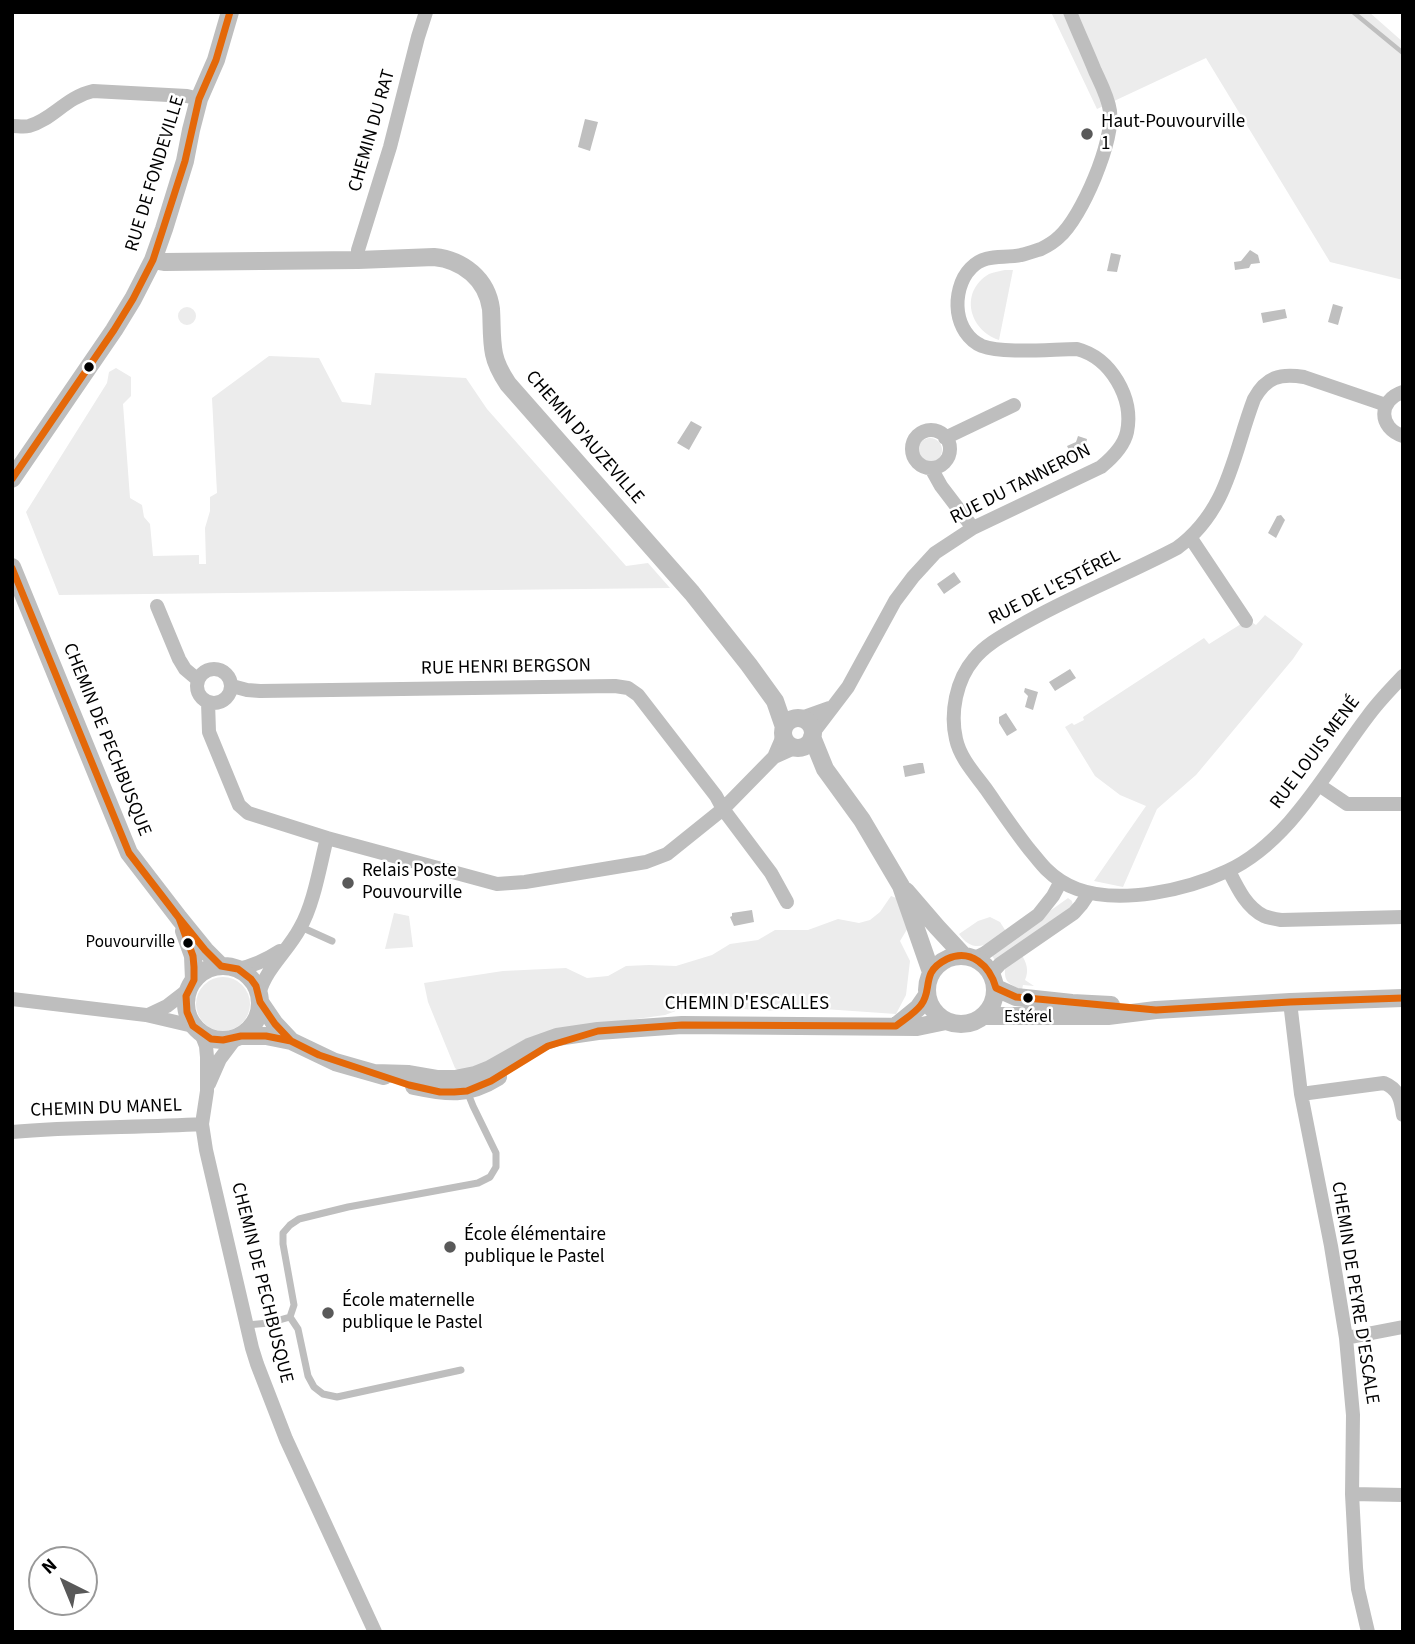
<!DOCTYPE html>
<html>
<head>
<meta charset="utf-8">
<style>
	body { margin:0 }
	#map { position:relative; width:1415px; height:1644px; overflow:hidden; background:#fff; font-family:"Source Sans 3",sans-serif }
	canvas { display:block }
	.frame { position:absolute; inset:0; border:14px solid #000; pointer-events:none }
	.north { position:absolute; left:28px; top:1546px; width:70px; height:70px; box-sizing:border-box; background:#fff; border:2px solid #999; border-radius:50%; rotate:317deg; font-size:19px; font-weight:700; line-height:28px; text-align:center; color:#000 }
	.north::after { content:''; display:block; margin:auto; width:24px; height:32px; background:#595959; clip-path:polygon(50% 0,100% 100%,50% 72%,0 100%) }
</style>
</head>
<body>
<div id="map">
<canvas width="1415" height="1644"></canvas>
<div class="frame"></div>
<div class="north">N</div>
</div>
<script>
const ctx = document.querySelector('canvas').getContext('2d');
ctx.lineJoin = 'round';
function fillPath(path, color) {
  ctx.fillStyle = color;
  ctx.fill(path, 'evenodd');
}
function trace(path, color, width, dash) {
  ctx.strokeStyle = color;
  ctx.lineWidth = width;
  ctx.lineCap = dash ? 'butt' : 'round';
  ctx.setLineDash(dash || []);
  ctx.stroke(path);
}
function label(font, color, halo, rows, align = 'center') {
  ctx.font = font + ' "Source Sans 3",sans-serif';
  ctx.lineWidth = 5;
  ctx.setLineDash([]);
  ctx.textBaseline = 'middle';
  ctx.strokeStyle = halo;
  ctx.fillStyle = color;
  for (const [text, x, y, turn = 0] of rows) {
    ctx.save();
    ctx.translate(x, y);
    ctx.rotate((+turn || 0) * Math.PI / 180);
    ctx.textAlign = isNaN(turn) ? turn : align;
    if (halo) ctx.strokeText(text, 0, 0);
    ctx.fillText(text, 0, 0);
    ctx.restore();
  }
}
fillPath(new Path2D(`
	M1051,12H1369L1403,42V280L1330,262L1206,58L1097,109Z
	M1005,270H1013L999,340C969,330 959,292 989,274C994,272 1000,271 1005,270Z
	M178 316a9 9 0 1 1 18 0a9 9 0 1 1-18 0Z
	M269,356L319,358L342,402L371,405L375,373L466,378L487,409L626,566L648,563L670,588L59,595L26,512L107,383L109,372L116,368L131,377V396L123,404L130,498L142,505L144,517L150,524L153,556L199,555V564H206L205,528L210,511V497L217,493L212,398Z
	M918 450a12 12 0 1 1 24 0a12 12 0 1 1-24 0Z
	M1265,615L1303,644L1293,659L1196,775L1157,809L1123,887L1094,881L1146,806L1120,795L1095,776L1065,727L1072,723L1074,725L1084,720L1083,717L1204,638L1209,644L1241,624L1250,621L1256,625Z
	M891,896L899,899L909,926L900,941L910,961L906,995L896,1014L824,1009L758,1011L700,1002L665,1015L549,1031L463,1074L455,1068L428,1002L424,983L503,971L566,968L587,978L608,976L626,966L649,965L676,966L712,955L730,944L758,940L775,930H808L838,919L859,923L870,920L880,912Z
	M1068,898L1072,901L1073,906L995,960L992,956L993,952Z
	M394,913L409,916L413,947L385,949Z
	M990,917L1000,922L1007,933C990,943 974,956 959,934L978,921Z
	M1021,954C1027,963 1029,971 1025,980L1034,986L1023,985L1022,990C1008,983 1004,983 1005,966Z
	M196 1004a27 27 0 1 1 54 0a27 27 0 1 1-54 0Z`), '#ececec');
fillPath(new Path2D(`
	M585,119L598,122L590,151L578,147Z
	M1250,250L1258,255L1260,263L1251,264L1249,268L1235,270L1234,262L1241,261Z
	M1111,253L1121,255L1117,272L1107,271Z
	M1333,304L1343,307L1338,325L1328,322Z
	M1285,309L1287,318L1263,323L1261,313Z
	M691,421L702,427L689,450L677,443Z
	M1078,436L1087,439L1084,451L1072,456L1067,446L1076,442Z
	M1281,515L1285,520L1276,538L1268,533L1277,516Z
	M954,572L961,582L944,594L937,584Z
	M1070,669L1076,678L1055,691L1049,682Z
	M1025,688L1038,692L1033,710L1025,707L1028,696L1024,692Z
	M1006,713L1017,730L1007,736L999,723V717Z
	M919,763H923L925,773L905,777L903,766Z
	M752,910L754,922L734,926L730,917L732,916V913Z`), '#bfbfbf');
trace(new Path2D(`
	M1353,12L1403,53`), '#bfbfbf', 4.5);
trace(new Path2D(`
	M301,927L332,941
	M290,1317L298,1329L308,1376L314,1387L323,1394L337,1397L461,1370
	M247,1325L269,1323L290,1317L294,1305L283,1244V1233L290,1225L299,1219L348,1207L478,1183L490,1177L496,1167V1153L473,1106L467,1091`), '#bebebe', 7);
trace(new Path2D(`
	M12,126C18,126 24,127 29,126C52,120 66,97 93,91L187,96L199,99
	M358,260V250L390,147L418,37L426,12
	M1403,392C1378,400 1378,428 1403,436
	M1386,405L1304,377C1280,373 1266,377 1254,399C1233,454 1229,510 1177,548C1126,575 1071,596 1021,625C1004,635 986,644 974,659C956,680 950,713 956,739C960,758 975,774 986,789C1000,809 1014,830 1029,849C1035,856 1040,863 1046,869C1055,878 1066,885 1077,889C1120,905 1187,890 1227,871C1289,843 1328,768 1368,716C1378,702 1391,689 1403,676
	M912 449a19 19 0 1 1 38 0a19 19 0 1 1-38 0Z
	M945,438L1014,405
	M931,468L941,486L973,528
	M1190,537L1246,621
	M157,606L179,659L185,669L198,680
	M197 686a17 17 0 1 1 34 0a17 17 0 1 1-34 0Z
	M232,686L247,690L260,691L615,686L628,688L638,695L716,796L723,809L771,873L787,902
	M208,702L209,732L239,805L248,813L327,838
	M801,718L829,708
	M813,733L848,687L895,601L913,577L935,553L973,528L1101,467C1112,458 1124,446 1127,432C1134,398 1111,358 1077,349C1053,349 1003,354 982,346C968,340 960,326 958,312C956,297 960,279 971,268C985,253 1003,259 1021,255C1027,254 1035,251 1041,249C1047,246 1054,242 1059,237C1082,217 1114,141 1110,111C1108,97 1101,84 1095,71C1087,51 1078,32 1070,12
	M774,757L794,748
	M1319,785L1347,804H1403
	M1229,871C1237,887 1246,907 1264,916C1269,918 1275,919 1281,920L1403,917
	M975,958L985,953L1038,915L1053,896L1061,881
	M238,969C254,966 266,960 280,951
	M992,973L1000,964L1074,913L1081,905L1089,893
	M259,994C266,968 288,951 300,928C314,904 320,865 327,838L497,884L525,882L646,862L667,854L723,809L774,757L783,736
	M12,999L146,1015L193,1026
	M1290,1002L1301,1094L1331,1246L1346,1338L1353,1415L1352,1494L1356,1568L1358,1589L1368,1632
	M148,1015L167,1006L189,989
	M201,1033L206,1046L207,1057V1091L202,1124L206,1150L252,1348L257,1364L286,1439L375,1632
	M209,1084L220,1059L235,1039
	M1301,1094L1384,1083C1399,1089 1401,1100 1403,1115
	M12,1132C75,1126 139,1128 202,1124
	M1346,1338L1403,1327
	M1352,1494L1403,1495`), '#bebebe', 14);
trace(new Path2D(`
	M153,260L164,262L358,260L434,257C463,260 487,279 491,309C492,324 491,339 494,354C496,364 502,375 508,384L692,593L749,665L775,701L784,727
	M12,479L114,330L133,299L153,260L164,229L185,161L191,130L199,99L216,60L230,12
	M12,567L129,853L179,918L205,950L221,966
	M783 733a15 15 0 1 1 30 0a15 15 0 1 1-30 0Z
	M812,737L825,769L862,820L901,886L931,972
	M906,891L937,927L963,955
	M184,931L193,956L194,980
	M927 990a34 34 0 1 1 68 0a34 34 0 1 1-68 0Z
	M186 1003a37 37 0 1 1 74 0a37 37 0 1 1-74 0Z
	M996,988L1016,997L1072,1003L1111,1005
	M260,1002L275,1024L291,1041
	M985,1016H1108L1156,1010L1290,1002L1403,998
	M896,1026L918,1008L927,995
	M241,1036H266L291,1041L335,1062L384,1076
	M374,1073L409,1074L438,1079H455L475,1075L490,1069L529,1047L557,1037L598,1031L682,1025L917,1027L946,1021
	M414,1086C447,1093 468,1096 498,1077`), '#bebebe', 18);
trace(new Path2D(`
	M12,479L114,330L133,299L153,260L185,161L199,99L216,60L230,12
	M12,568L129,853L179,918L193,956L194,967V980L186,996L187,1012L193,1026L211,1039L223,1040L241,1036H266L291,1041L319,1055L409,1085L440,1092H454L467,1091L491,1081L548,1046L598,1031L682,1025L896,1026C905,1019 915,1013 921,1005C929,995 926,984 931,973C934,967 941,962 947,959C971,948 990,966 996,988L1016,997L1156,1010L1290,1002L1403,998
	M175,913L205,950L221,966L238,969L251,979L256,986L260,1002L275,1024L291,1041L315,1053`), '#e46809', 7);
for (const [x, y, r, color] of [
	[1087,134,7,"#595959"],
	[89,367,6,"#000"],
	[348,883,7,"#595959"],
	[188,943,6,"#000"],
	[1028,998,6,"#000"],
	[450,1247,7,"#595959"],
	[328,1313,7,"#595959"]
]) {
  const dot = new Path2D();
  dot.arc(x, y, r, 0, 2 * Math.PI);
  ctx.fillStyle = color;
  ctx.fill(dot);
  trace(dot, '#fff', 2.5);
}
label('17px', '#000', '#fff', [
	["Pouvourville",175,943],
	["Estérel",1028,1018,"center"]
], 'right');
label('19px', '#000', '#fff', [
	["Haut-Pouvourville",1101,123],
	["1",1101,145],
	["Relais Poste",362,872],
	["Pouvourville",362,894],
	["École élémentaire",464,1236],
	["publique le Pastel",464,1258],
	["École maternelle",342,1302],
	["publique le Pastel",342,1324]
], 'left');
label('19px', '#000', '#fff', [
	["CHEMIN DU RAT",373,131,-74],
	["RUE DE FONDEVILLE",156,174,-73],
	["CHEMIN D'AUZEVILLE",584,438,49],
	["RUE DU TANNERON",1021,485,-27],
	["RUE DE L'ESTÉREL",1055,588,-27],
	["RUE HENRI BERGSON",506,668,-1],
	["CHEMIN DE PECHBUSQUE",106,740,68],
	["RUE LOUIS MENÉ",1316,753,-53],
	["CHEMIN D'ESCALLES",747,1005],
	["CHEMIN DU MANEL",106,1109,-2],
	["CHEMIN DE PECHBUSQUE",261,1283,76],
	["CHEMIN DE PEYRE D'ESCALE",1354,1293,81]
]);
</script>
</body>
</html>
